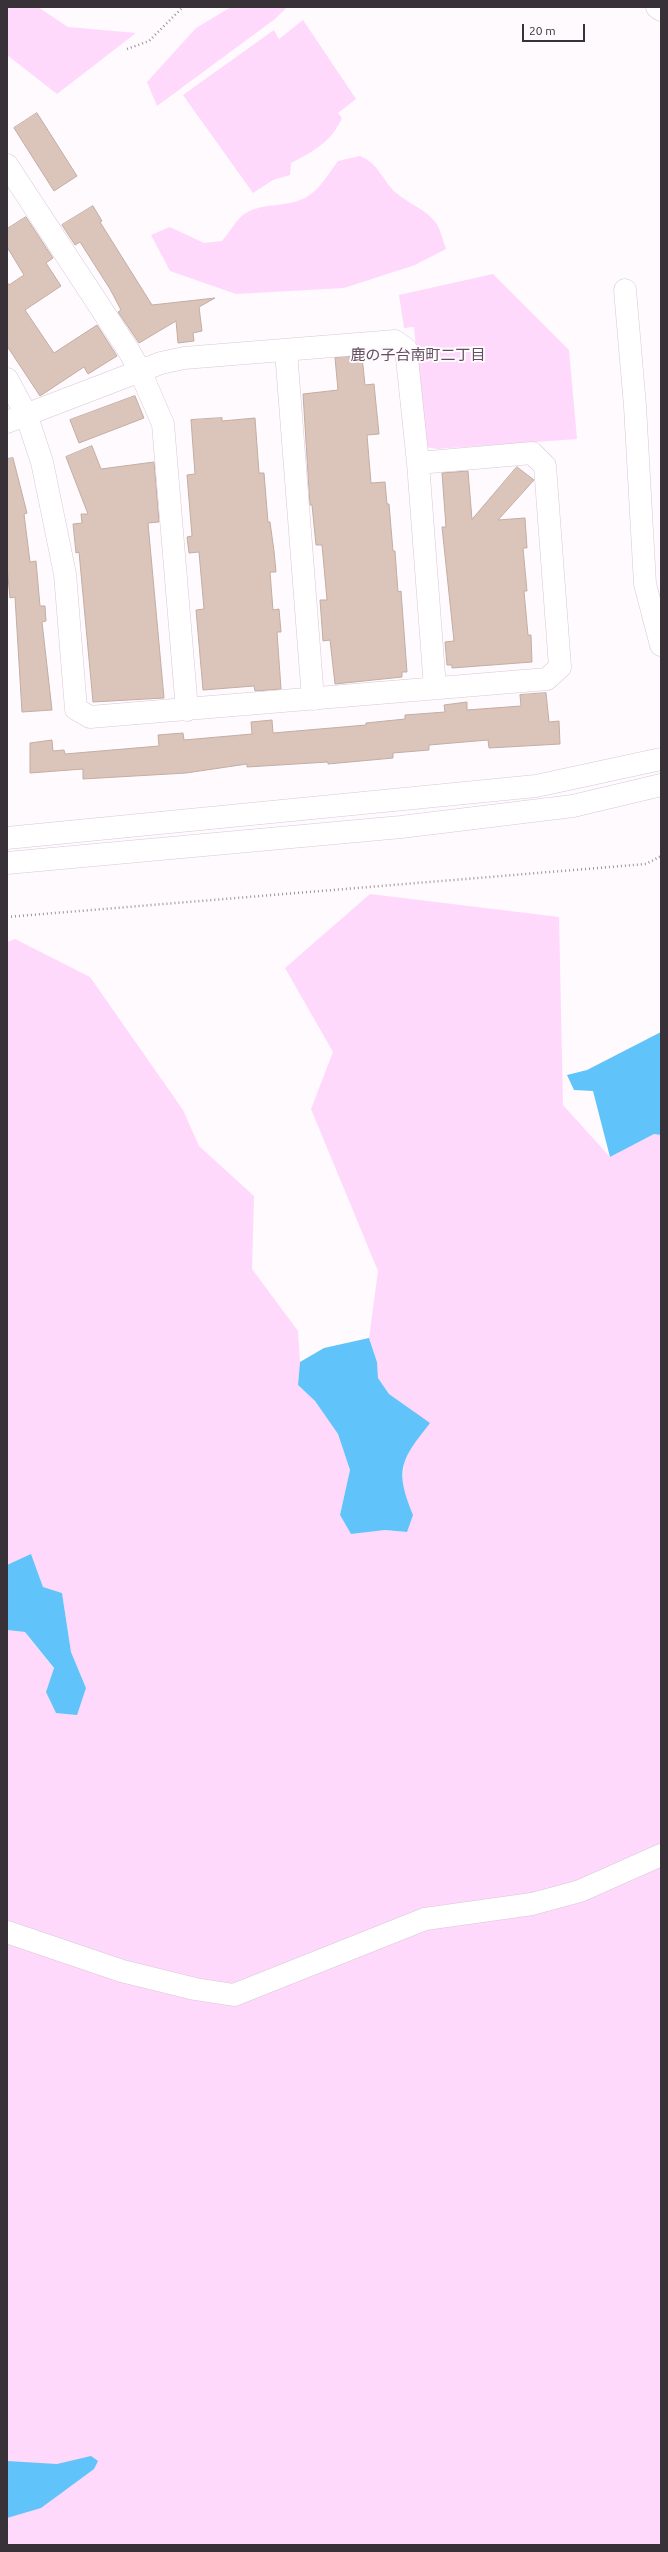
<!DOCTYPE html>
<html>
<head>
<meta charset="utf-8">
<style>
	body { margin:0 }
	#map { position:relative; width:668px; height:2552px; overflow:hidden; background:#fefafe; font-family:Ubuntu,sans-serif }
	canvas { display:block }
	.frame { position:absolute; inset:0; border:8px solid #383137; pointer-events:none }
	.scale { position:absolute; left:522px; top:24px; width:63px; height:18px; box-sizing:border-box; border:2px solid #383137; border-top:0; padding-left:5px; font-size:12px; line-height:14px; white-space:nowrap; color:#383137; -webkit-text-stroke:3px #fefafe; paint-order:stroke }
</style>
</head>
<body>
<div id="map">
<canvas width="668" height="2552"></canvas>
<div class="frame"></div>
<div class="scale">20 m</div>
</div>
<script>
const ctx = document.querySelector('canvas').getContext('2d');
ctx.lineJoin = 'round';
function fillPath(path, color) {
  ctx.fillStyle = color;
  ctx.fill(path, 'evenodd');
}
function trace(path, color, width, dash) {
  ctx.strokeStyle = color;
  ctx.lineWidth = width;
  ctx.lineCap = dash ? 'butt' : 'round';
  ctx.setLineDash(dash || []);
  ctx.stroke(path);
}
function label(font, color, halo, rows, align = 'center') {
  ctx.font = font + ' Ubuntu,"Noto Sans JP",sans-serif';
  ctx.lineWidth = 4;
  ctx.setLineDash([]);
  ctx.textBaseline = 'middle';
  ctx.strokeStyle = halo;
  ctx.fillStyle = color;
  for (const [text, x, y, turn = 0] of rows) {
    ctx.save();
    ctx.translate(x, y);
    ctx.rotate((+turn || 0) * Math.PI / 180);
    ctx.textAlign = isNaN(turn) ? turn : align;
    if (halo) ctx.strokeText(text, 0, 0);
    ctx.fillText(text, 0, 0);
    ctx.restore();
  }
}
fillPath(new Path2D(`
	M7,7H38L68,27L136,33L57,94L7,55Z
	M231,7H287L275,19L157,106L147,82L196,28Z
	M303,20L356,99L338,113L342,118C332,141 313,152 291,163L290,175L273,180L253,193L183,95L274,30L279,39Z
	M360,156C378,163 383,181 396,193C409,204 426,209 436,223C441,230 443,241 446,249L415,265L344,288L236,294L170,271L151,235L170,227L204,243L222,241C229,233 237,218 246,213C263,203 283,207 300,200C318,194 327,175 338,161Z
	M493,274L569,350L577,439L437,449L425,447L414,327L404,328L399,295Z
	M370,894L559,917L563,1105L610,1157L654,1134L661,1135V2545H7V1630L25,1632L54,1669L46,1692L86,1688L71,1652L62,1593L43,1587L31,1555L7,1565V942L15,939L90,977L183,1110L199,1146L254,1196L252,1269L298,1331L300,1362L298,1385L315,1401L338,1434L350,1470L340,1515L351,1534L385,1530L406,1532L412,1515L402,1490L404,1459L413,1445L414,1412L389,1394L378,1378L377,1362L369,1338L378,1271L311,1109L333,1052L285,968Z`), '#fed9fb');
fillPath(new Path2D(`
	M661,1032V1135L654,1134L610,1157L593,1091L574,1090L567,1075L587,1070Z
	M369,1338L377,1362L378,1378L389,1394L430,1423C401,1460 394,1469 413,1515L407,1532L385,1530L351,1534L340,1515L350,1470L338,1434L315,1401L298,1385L300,1362L324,1348Z
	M31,1554L43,1587L62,1593L71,1652L86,1688L77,1715L56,1713L46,1692L54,1668L25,1632L7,1630V1565Z
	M91,2456L98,2461L94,2469L41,2508L7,2518V2461L57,2464Z`), '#60c3f9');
const building = new Path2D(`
	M37,113L77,176L54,191L14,128Z
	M93,206L102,221L100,222L152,305L215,298L199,307L202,331L193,333L194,341L178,343L176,321L139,343L118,312L121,310L110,289L80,242L75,245L62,225Z
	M26,217L53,258L46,263L61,286L25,310L54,353L97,325L117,356L88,374L84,367L40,396L7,346V282L9,285L24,275L7,247V229Z
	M362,356L365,385L374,384L379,434L367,435L371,483L385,482L387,504H389L393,551H395L398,592L401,591L407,672H402V677L335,684L330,640L323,641L320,600H327L322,545H316L312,505H310L303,394L338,390L335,358Z
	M135,396L144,418L79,443L70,420Z
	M222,418V421L255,418L259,473H264L268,522H270L274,551L276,572H270L273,610L279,609L281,632H277L281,689L255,691L254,686L203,690L196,610L204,609L199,552L189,553L187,537L192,536L187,475L195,474L191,420Z
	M92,446L101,469L154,462L159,522L148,523L164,698L93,702L79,552L76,553L73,524L82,523L81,514H88L66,457Z
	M13,458L27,513L24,514L30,562L36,561L40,606H45L46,621L42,622L52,710L22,712L15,597L10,598L7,567V459Z
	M517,467L534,480L498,520L525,518L527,548H523L527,591H524L528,635H531L532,662L452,668V665H447L445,642L454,641L442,527H446L442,473L468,471L472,519Z
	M546,693L549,722L559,721L560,744L489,748L488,740L429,745V750L393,753V758L328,764V762L247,767V764L186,773L83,779V769L30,773V743L52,740L53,751L64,750L65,754L159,746L158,735L183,733L184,740L252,734L251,722L272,720L273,733L366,725V723L405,719V715L445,712L444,705L467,702V710L521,706L520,695Z`);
fillPath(building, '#dbc5bb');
trace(building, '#c3ada3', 1);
const minor = new Path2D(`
	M657,7L661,10
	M7,165L129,351L140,371L163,424L187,710
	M625,290L635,406L645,584L661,645
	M286,351L313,699
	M7,379L26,414L42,462L65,574L76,709L90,717L547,679L560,667L545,466L532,453L418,463
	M7,422L161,363L184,358L395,341L406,349L418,463L435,688
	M7,838L536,786L661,759
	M7,863L401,827L573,806L661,785
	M7,1932L122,1971L195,1989L234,1995L425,1919L532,1904L580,1891L661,1855`);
trace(minor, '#d9c7d7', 23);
trace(new Path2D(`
	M127,49L149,41L183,7
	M7,917L646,864L661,856`), '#9b959a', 2.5, [1, 3]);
trace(minor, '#fff', 22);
label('15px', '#60505e', '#fefafe', [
	["鹿の子台南町二丁目",418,355]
]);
</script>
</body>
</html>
